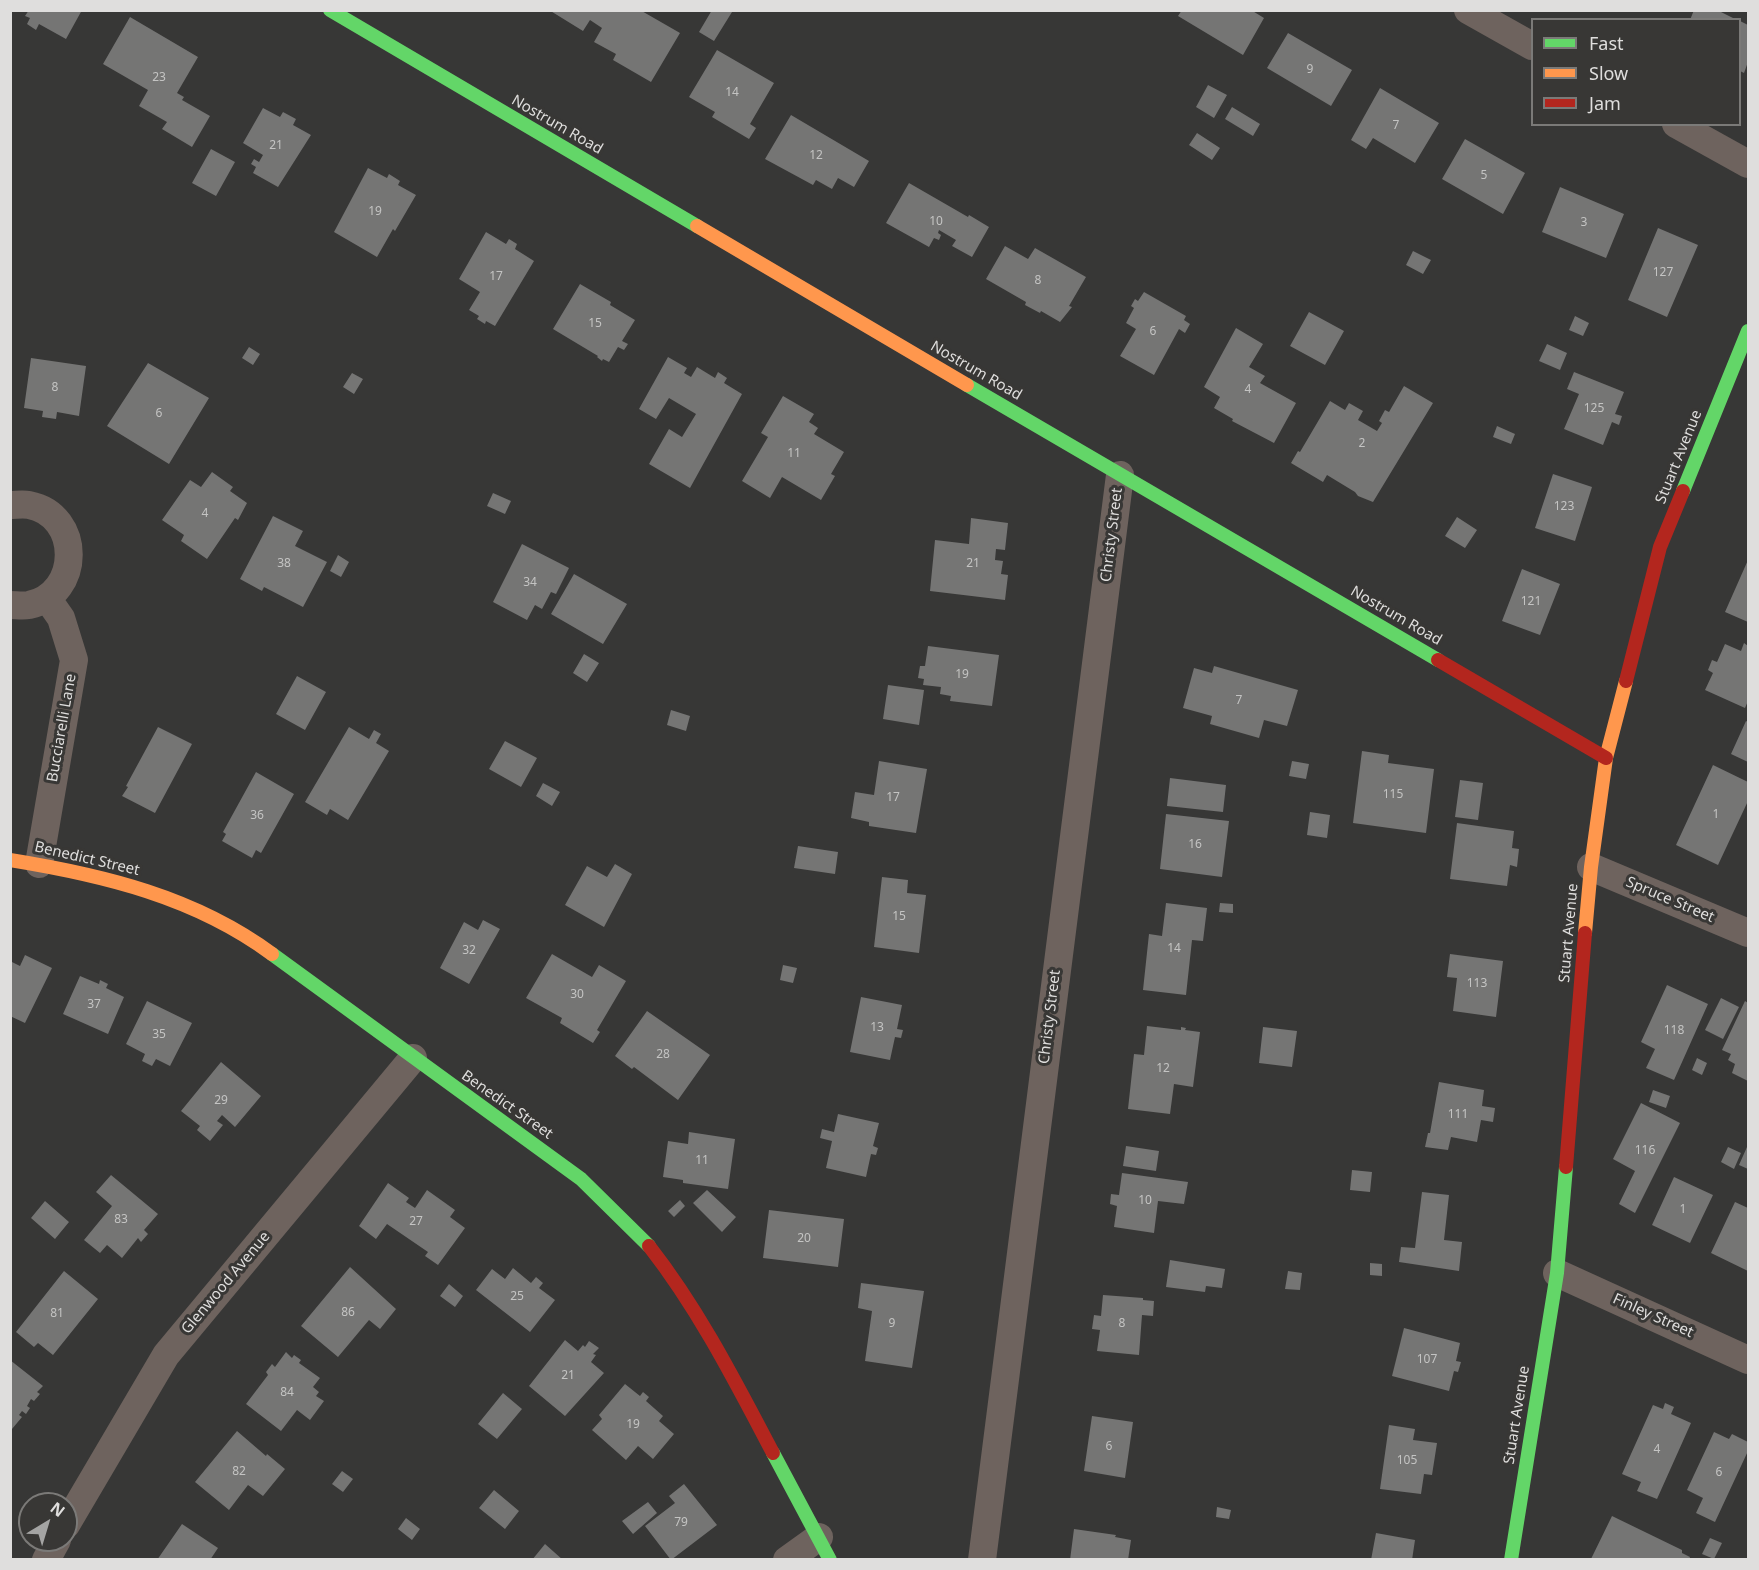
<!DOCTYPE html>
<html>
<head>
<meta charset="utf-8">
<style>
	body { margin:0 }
	#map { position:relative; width:1759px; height:1570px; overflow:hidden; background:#373736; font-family:"Noto Sans",sans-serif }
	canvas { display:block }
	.frame { position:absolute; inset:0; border:12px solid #dfdedd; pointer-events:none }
	.legend { position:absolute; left:1531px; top:18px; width:210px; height:108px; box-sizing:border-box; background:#383735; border:2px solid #7b7a78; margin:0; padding:8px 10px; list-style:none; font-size:18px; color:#dfdedd }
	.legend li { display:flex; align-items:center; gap:12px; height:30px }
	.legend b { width:30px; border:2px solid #7b7a78 }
	.north { position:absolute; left:18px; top:1492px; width:60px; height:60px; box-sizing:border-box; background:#383735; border:2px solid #7b7a78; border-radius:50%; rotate:38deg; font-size:16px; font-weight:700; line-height:24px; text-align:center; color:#dfdedd }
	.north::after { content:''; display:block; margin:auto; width:21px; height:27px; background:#a4a4a3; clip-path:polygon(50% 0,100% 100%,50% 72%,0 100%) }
</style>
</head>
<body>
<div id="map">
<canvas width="1759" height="1570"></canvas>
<div class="frame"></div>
<ul class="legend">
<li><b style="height:8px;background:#63d668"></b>Fast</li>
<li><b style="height:8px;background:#ff974d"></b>Slow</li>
<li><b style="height:8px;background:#b3261e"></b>Jam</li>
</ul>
<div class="north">N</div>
</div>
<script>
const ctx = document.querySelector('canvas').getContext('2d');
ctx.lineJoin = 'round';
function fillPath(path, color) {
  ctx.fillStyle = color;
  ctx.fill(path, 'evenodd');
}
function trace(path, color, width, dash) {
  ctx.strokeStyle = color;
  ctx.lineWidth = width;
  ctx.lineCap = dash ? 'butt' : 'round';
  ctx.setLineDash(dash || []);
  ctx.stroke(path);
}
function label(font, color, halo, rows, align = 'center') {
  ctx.font = font + ' "Noto Sans",sans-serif';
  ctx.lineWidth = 6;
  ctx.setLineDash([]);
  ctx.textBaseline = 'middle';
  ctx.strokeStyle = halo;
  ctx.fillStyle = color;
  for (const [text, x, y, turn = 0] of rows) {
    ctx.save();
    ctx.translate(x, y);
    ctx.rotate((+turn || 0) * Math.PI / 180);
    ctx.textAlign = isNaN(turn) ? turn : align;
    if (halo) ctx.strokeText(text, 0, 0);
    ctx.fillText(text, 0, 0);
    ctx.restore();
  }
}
fillPath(new Path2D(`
	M29,10H82L66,39L39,24L36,30L27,24L30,18L25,16Z
	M549,10H640L680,33L651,82L613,60L616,54L594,42L602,28L590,20L583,31Z
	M712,10L732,12L714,41L699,32Z
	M1182,10H1251L1264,18L1243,55L1178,16Z
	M1694,10H1717L1737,20H1690Z
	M130,17L198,57L177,93L184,97L182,100L210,116L192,147L162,129L167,122L139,106L148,90L103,64Z
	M1740,21L1748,25V62L1744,73L1740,71Z
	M1288,33L1352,70L1331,106L1267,68Z
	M717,50L774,83L750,124L756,128L749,139L712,117L715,112L689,97Z
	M1208,85L1227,95L1214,118L1196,107Z
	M1380,88L1439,123L1415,163L1373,138L1366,149L1351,140Z
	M1232,107L1260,124L1253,136L1225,119Z
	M263,108L280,117L283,112L296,119L293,125L311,135L278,187L253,173L256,167L251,164L254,159L259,162L263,155L243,143Z
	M791,115L869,161L854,187L838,178L832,189L816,180L813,185L765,159Z
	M1197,133L1220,148L1212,160L1189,145Z
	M1465,139L1525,173L1503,214L1442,179Z
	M211,149L235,162L216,196L192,183Z
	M368,168L387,178L389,174L400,181L398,185L416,195L395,231L393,229L377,257L334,232Z
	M909,183L968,217L969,215L989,227L972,257L952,246L956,240L939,230L938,233L941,235L939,240L934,238L929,247L886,223Z
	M1560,187L1624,214L1606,258L1542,232Z
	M1658,228L1698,245L1667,317L1628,300Z
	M486,232L506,244L509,239L517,244L515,249L534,261L495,326L486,321L485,324L477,319L479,316L469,310L480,292L459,279Z
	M1005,246L1028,259L1035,248L1086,277L1069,306L1072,307L1060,322L1041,311L1040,313L1025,305L1026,302L986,279Z
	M1413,251L1431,260L1423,274L1406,265Z
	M580,284L611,302L610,305L635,320L622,341L628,344L624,350L618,347L609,362L603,359L602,361L597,357L598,356L553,329Z
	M1144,292L1186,316L1184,320L1190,324L1185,333L1179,329L1154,375L1120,356L1136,329L1126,323L1134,308L1131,306L1135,299L1138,301Z
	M1309,312L1344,331L1325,365L1290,346Z
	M1575,316L1589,323L1583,336L1569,330Z
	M1236,328L1263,344L1249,367L1265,376L1260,383L1296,403L1274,443L1232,421L1233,419L1214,408L1220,397L1204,387Z
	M1547,344L1567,353L1560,370L1539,361Z
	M249,347L260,354L253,365L242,358Z
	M668,357L687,368L684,373L691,377L697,367L715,378L718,372L727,378L724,383L742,394L690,488L649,464L669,429L682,437L696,414L669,398L656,419L639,409Z
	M31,358L86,366L79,416L57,412L56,419L42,417L43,411L24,408Z
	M148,363L209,398L169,464L107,426Z
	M1574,372L1624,392L1615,414L1622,416L1619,425L1612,422L1603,445L1564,429L1579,394L1567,389Z
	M352,373L363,379L354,394L343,387Z
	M1404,386L1433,403L1373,502L1358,496L1355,492L1327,475L1323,482L1291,463L1298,451L1300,452L1330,401L1345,410L1349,403L1363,411L1358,420L1377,431L1382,423L1379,421L1385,410L1389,412Z
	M783,396L814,414L809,422L818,428L814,434L844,452L831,474L835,476L821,500L782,477L770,498L742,481L768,437L761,433Z
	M1497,426L1515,434L1511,444L1493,437Z
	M212,472L233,487L230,491L247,503L238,520L235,518L207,559L181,541L184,535L162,520L190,480L201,487Z
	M1553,474L1592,487L1575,541L1535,528Z
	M493,493L511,501L505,514L487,506Z
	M273,516L303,531L295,546L327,562L303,607L264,587L262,591L240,579Z
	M1457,517L1477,530L1465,548L1445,536Z
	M971,518L1008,523L1005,550L996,549L995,560L1003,561L1001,574L1008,575L1005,600L930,591L935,540L969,544Z
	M522,544L569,568L556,594L551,592L542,609L535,605L527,620L493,602Z
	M338,555L349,562L341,577L330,571Z
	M1748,560V622L1725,612Z
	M1522,569L1560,584L1540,635L1502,621Z
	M574,574L627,604L603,644L551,614Z
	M1744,643L1748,646V701L1745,708L1705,690L1713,673L1708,670L1712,660L1717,662L1725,644L1741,651Z
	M928,646L999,655L992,706L950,701L951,696L940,694L941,687L923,685L924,679L918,678L920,666H925Z
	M584,654L599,663L587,682L573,673Z
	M1214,666L1298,690L1287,726L1264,720L1259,738L1210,724L1212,716L1183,708L1194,668L1212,673Z
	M297,676L326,692L305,730L276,714Z
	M888,685L924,690L919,725L883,719Z
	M671,710L690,716L686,731L667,725Z
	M1746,721L1748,722V762L1731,754Z
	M158,727L192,744L155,813L122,796L128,787L126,786Z
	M349,727L369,739L374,730L381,734L376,743L389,751L348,820L330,809L327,815L305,802Z
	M505,741L537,758L521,787L489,769Z
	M1362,751L1389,755L1388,763L1434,769L1426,833L1353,823Z
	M879,761L927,769L916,833L869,826V822L851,818L855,792L874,795Z
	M1292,761L1309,764L1306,779L1289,776Z
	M1713,765L1748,782V801L1718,865L1676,845Z
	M256,772L294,794L261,853L256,850L252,858L222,841L226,834L223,832Z
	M1170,778L1226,785L1223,812L1167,806Z
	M1460,780L1483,783L1478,820L1455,817Z
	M543,783L560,792L552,806L536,796Z
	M1310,812L1330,815L1327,838L1307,835Z
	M1166,814L1229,821L1222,877L1160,869Z
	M1457,823L1514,831L1512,848L1519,849L1517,867L1510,865L1507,886L1450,879Z
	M798,846L838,852L835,874L794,868Z
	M615,864L632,874L604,927L565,905L587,866L607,877Z
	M882,877L908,880L907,893L926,895L919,953L874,947Z
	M1166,903L1207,908L1203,941L1192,940L1186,995L1143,990L1149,934L1162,936Z
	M1220,903L1233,904V913L1219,912Z
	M483,920L500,929L469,984L440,968L464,922L478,930Z
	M552,954L592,977L599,965L626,981L597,1030L600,1032L593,1043L560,1023L562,1018L526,998Z
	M1450,954L1503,961L1496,1017L1453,1011L1457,978L1447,977Z
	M25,955L52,968L25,1023L10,1016V961L20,966Z
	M783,965L797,968L793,983L780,980Z
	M80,976L99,984L100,980L108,984L106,988L124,997L108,1034L63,1014Z
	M1667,985L1708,1004L1674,1080L1646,1068L1655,1049L1641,1042Z
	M861,997L902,1005L897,1029L903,1030L901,1038L895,1037L890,1060L850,1052Z
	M1721,998L1739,1007L1723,1039L1705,1030Z
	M147,1001L192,1023L170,1066L156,1059L152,1066L142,1061L145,1054L126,1044Z
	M1745,1001L1748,1003V1081L1732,1073L1735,1064L1728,1060L1731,1054L1722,1050Z
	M647,1011L710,1055L678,1100L634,1067L632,1069L615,1056Z
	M1147,1026L1181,1030V1027L1186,1028L1185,1030L1200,1032L1193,1087L1174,1084L1170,1114L1128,1109L1134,1054L1144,1055Z
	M1263,1027L1297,1031L1292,1067L1259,1063Z
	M1697,1058L1707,1063L1702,1075L1692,1070Z
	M221,1062L261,1096L235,1127L222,1115L217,1121L223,1125L210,1141L197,1130L200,1126L181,1111Z
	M1439,1082L1484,1090L1482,1106L1495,1108L1493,1122L1481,1120L1477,1142L1451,1137L1448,1150L1425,1147L1428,1133H1430Z
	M1653,1090L1670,1096L1666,1108L1649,1102Z
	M1641,1103L1680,1123L1635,1213L1619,1204L1635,1171L1613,1159Z
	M838,1114L879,1123L873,1146L878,1148L876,1155L871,1154L866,1177L826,1168L832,1141L820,1138L822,1129L834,1132Z
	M689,1132L735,1139L728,1189L683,1183V1180L663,1177L668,1141L688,1144Z
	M1126,1146L1159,1151L1156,1171L1123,1166Z
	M1728,1147L1741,1153L1734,1169L1721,1162Z
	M1747,1147H1748V1169L1739,1165Z
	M1352,1170L1372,1172L1370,1192L1350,1190Z
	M1122,1173L1188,1182L1184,1204L1158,1201L1154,1233L1114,1227L1117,1206L1110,1204L1111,1194L1119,1195Z
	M111,1175L158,1214L144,1230L148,1234L141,1242L138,1238L122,1258L107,1245L100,1253L84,1240L112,1206L96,1192Z
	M1674,1177L1713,1195L1690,1243L1652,1225Z
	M388,1183L409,1198L406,1202L415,1208L427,1190L455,1210L450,1217L465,1228L438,1265L425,1256L428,1252L387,1224L376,1239L359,1226Z
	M707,1190L736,1217L722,1232L693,1203Z
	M1422,1192L1449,1195L1444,1240L1462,1242L1459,1271L1399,1262L1401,1247L1415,1248Z
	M680,1200L685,1206L674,1217L668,1211Z
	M45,1201L69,1222L55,1239L31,1218Z
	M1735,1202L1748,1208V1271L1711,1253Z
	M769,1210L844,1219L838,1267L763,1258Z
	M1170,1260L1225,1269L1222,1288L1206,1286L1205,1292L1166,1287Z
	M1370,1263L1382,1264V1276L1370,1275Z
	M350,1267L396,1309L380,1329L369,1320L338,1357L301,1326Z
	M513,1268L531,1283L536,1277L543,1283L539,1288L555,1300L530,1332L476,1290L492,1269L505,1279Z
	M64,1271L98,1299L53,1355L38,1343L34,1347L16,1332Z
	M1288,1271L1302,1273L1300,1290L1285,1289Z
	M861,1283L924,1291L912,1368L865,1361L872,1311L858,1308Z
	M449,1284L463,1296L455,1307L440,1296Z
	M1103,1295L1143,1298V1300L1154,1301L1153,1316L1142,1315L1139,1355L1097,1351L1100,1330L1092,1329L1094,1315L1101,1316Z
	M1404,1328L1460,1343L1456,1361L1461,1362L1458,1372L1454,1371L1449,1391L1392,1376Z
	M565,1340L578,1351L583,1345L585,1347L589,1341L599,1348L593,1354L596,1355L591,1362L604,1373L565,1416L529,1386Z
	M286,1352L292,1358L294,1355L301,1360L299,1363L320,1378L313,1387L319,1392L316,1396L324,1401L310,1420L297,1410L281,1431L246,1404L268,1375L266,1372L272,1364L275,1367Z
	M10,1360L43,1386L37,1392L40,1394L34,1401L31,1399L27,1406L30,1408L26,1414L22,1411L19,1415L22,1417L12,1429L10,1427Z
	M625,1384L640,1396L643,1392L649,1397L646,1401L663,1416L659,1421L674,1434L653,1459L638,1446L626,1460L592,1430L602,1419L599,1415Z
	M503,1393L522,1409L497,1439L478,1424Z
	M1665,1403L1674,1407L1671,1414L1691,1423L1657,1499L1637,1491L1641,1482L1622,1474L1653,1405L1663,1409Z
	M1092,1416L1133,1422L1125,1478L1084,1471Z
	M1389,1425L1415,1429L1413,1440L1437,1443L1432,1475L1424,1474L1421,1494L1380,1489Z
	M237,1431L266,1456L267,1454L285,1469L263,1496L248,1485L229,1510L195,1482Z
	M1714,1432L1729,1439L1732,1434L1748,1442V1451L1715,1522L1696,1513L1703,1498L1687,1490Z
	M342,1471L353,1479L343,1492L332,1484Z
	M684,1484L717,1525L671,1560L645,1526L675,1503L669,1496Z
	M494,1490L519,1511L505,1529L479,1508Z
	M648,1502L657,1513L633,1534L622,1521Z
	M1217,1507L1231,1510L1229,1519L1216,1517Z
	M1612,1516L1682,1550V1553L1690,1557L1689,1560L1591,1559Z
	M406,1518L420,1529L412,1540L398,1529Z
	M182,1524L218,1548L210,1560H157Z
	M1074,1529L1116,1535L1115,1537L1131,1540L1128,1560H1070Z
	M1376,1533L1415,1540L1412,1560H1371Z
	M1710,1538L1722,1543L1714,1559L1702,1554Z
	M545,1544L563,1560H532Z`), '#757574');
trace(new Path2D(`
	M1468,10L1532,46
	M1676,124L1748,164
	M10,505C16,505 23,504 29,505C82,515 82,594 29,605C23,606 16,605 10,605
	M39,864L74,660L61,618L47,598
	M1591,867L1748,933
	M1557,1273L1748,1360
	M66,1525L166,1355L413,1058
	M46,1560L57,1540
	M787,1560L819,1537
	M982,1560L1120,475`), '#6e635e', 28);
trace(new Path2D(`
	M330,10L697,226
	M967,385L1438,660
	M1683,491L1748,331
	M272,954L581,1179L649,1246
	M773,1453L830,1560
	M1511,1560L1557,1273L1566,1167`), '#63d668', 14);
trace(new Path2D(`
	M697,226L967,385
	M10,860C103,875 195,897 272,954
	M1585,933L1591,867L1606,758L1626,681`), '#ff974d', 14);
trace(new Path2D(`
	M1438,660L1606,758
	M1626,681L1660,547L1683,491
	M1566,1167L1585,933
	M649,1246C699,1310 735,1381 773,1453`), '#b3261e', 14);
label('12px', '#c4c4c3', null, [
	["9",1310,70],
	["23",159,78],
	["14",732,93],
	["7",1396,126],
	["21",276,146],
	["12",816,156],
	["5",1484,176],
	["19",375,212],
	["10",936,222],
	["3",1584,223],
	["127",1663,273],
	["17",496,277],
	["8",1038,281],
	["15",595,324],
	["6",1153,332],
	["8",55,388],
	["4",1248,390],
	["125",1594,409],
	["6",159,414],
	["2",1362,444],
	["11",794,454],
	["123",1564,507],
	["4",205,514],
	["38",284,564],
	["21",973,564],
	["34",530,583],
	["121",1531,602],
	["19",962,675],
	["7",1239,701],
	["115",1393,795],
	["17",893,798],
	["1",1716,815],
	["36",257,816],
	["16",1195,845],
	["15",899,917],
	["14",1174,949],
	["32",469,951],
	["113",1477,984],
	["30",577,995],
	["37",94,1005],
	["13",877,1028],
	["118",1674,1031],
	["35",159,1035],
	["28",663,1055],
	["12",1163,1069],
	["29",221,1101],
	["111",1458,1115],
	["116",1645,1151],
	["11",702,1161],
	["10",1145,1201],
	["1",1683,1210],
	["83",121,1220],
	["27",416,1222],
	["20",804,1239],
	["25",517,1297],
	["86",348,1313],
	["81",57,1314],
	["9",892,1324],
	["8",1122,1324],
	["107",1427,1360],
	["21",568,1376],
	["84",287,1393],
	["19",633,1425],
	["6",1109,1447],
	["4",1657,1450],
	["105",1407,1461],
	["82",239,1472],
	["6",1719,1473],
	["79",681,1523]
]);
label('15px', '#dfdedd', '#383735', [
	["Nostrum Road",557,125,30],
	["Nostrum Road",976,371,30],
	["Stuart Avenue",1679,457,-68],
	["Christy Street",1112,535,-83],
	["Nostrum Road",1396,616,30],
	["Bucciarelli Lane",62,728,-80],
	["Benedict Street",87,859,13],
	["Spruce Street",1670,900,23],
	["Stuart Avenue",1569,933,-85],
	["Christy Street",1050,1017,-83],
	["Benedict Street",507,1105,35],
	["Glenwood Avenue",226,1283,-50],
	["Finley Street",1653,1316,24],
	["Stuart Avenue",1517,1415,-81]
]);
</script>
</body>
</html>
